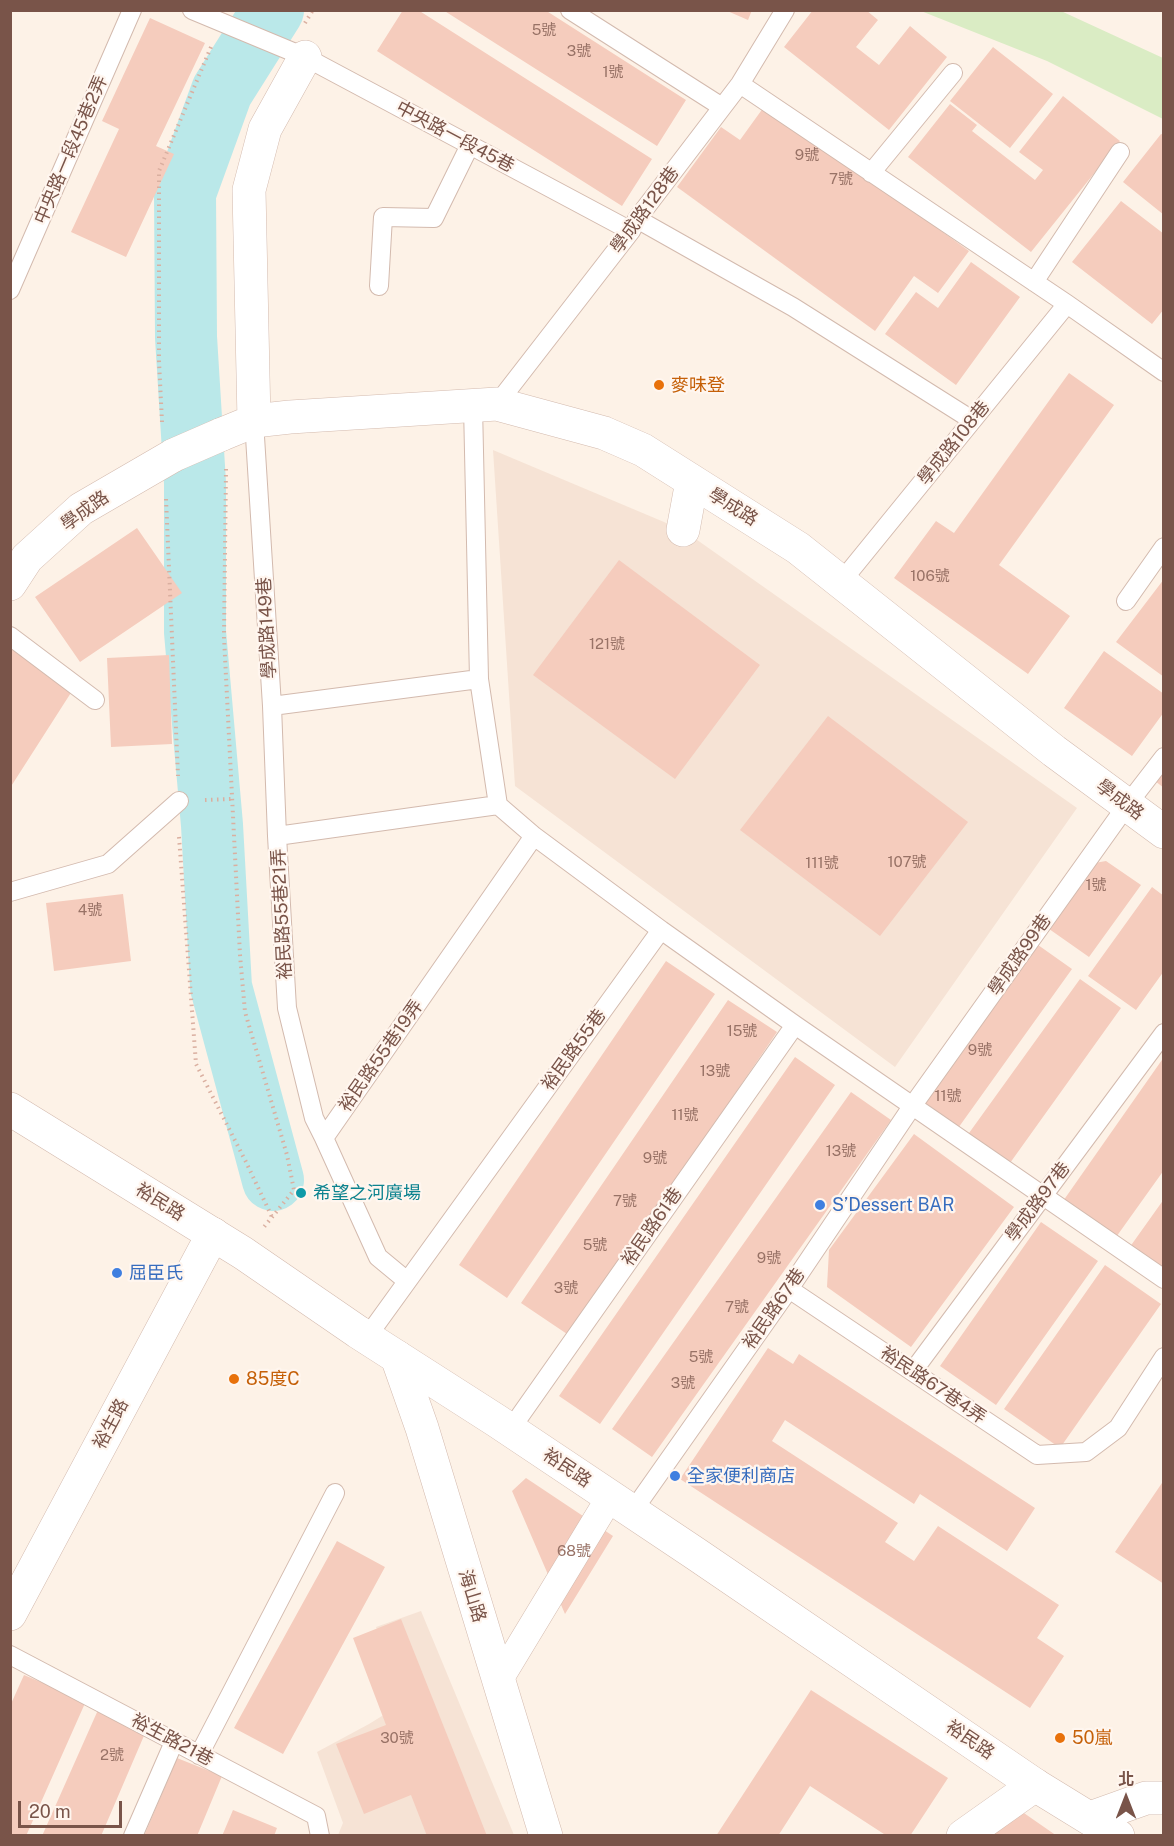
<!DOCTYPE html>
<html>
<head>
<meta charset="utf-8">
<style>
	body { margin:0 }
	#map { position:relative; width:1174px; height:1846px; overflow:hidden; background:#fdf2e7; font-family:"Public Sans","Noto Sans TC",sans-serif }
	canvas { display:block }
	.frame { position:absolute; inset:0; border:12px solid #795449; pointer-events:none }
	.north { position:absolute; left:1096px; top:1768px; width:60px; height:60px; -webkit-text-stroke:4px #fff6ef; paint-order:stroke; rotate:0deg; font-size:16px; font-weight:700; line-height:24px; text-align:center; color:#795449 }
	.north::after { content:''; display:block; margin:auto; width:21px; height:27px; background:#795449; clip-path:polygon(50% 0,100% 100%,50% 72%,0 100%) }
	.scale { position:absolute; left:18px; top:1801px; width:104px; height:27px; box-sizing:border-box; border:3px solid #795449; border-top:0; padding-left:8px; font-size:18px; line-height:21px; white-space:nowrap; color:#795449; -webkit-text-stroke:4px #fff6ef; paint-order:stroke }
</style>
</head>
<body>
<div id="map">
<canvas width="1174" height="1846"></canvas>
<div class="frame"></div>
<div class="north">北</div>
<div class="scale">20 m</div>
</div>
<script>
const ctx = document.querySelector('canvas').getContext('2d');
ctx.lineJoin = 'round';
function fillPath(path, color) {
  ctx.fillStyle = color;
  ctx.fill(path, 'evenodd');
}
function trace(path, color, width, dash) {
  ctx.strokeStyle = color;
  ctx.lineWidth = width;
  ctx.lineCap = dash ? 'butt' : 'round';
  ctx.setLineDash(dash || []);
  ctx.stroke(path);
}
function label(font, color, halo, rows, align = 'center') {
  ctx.font = font + ' "Public Sans","Noto Sans TC",sans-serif';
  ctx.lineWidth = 4.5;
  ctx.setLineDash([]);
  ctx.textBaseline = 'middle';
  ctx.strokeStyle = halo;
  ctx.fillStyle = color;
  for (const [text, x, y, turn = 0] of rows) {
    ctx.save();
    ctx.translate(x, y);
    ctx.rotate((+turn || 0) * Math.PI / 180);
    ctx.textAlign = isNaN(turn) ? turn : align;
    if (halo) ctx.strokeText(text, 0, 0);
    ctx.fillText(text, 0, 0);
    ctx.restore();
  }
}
fillPath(new Path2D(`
	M493,450L683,530L1077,808L895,1067L515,786Z
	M421,1611L514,1835H338L343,1823L317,1752L369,1724L403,1703L376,1627Z`), '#f6e3d5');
fillPath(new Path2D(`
	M921,11H1061L1163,58V119L1047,61Z`), '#daecc4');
trace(new Path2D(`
	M273,10L222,91L185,193L186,337L195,483V632L212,825L221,987L273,1180`), '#bae8e9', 62);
fillPath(new Path2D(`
	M403,10H418L652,159L622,206L377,51Z
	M443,10H545L686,100L657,146Z
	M725,10H752L748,20Z
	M813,10H866L878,20L856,47L879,65L910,26L947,57L889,130L784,47Z
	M150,18L205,43L156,146L174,154L126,257L71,232L119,129L102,121Z
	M993,47L1053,94L1010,148L950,101Z
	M1063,96L1120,141L1031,252L908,157L950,104L977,125L972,131L1035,180L1043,170L1019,152Z
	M766,104L969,251L938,293L914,276L875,331L677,187L721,127L740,140Z
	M1161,134L1164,135V215L1123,182Z
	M1121,201L1164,234V309L1152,324L1072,262Z
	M971,262L1020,297L956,385L885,334L916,292L938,308Z
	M1069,373L1114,405L999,565L1070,616L1028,674L894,578L936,521L954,533Z
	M137,528L182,593L80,662L35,597Z
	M619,560L760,665L675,779L533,675Z
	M1164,579V677L1116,642Z
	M10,648L74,688L10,788Z
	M1104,651L1164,694V712L1132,756L1064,708Z
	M169,655L172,744L111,747L107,658Z
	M828,716L968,822L880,936L740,830Z
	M1164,771V788L1155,781Z
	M1106,861L1141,885L1089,957L1042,924L1083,865Z
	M1152,887L1164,896V971L1136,1010L1088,976Z
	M123,894L131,961L54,971L46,903Z
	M1031,940L1072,969L956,1131L915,1102Z
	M666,961L715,994L507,1298L459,1265Z
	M1080,979L1121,1008L1005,1170L964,1140Z
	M728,1000L777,1032L570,1336L521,1303Z
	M795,1057L835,1085L600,1424L559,1396Z
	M1164,1057V1170L1114,1240L1061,1204Z
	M851,1092L891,1120L652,1457L612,1429Z
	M914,1134L1014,1207L911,1347L827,1287L829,1250Z
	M1164,1199V1276L1127,1251Z
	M1041,1222L1098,1261L996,1405L940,1366Z
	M1105,1265L1161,1304L1060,1448L1004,1409Z
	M768,1348L793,1364L799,1354L1035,1508L1007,1551L920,1494L914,1504L785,1420L772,1441L898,1523L885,1542L914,1561L938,1526L1059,1605L1037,1638L1064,1656L1030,1708L680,1479Z
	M526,1478L613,1536L565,1614L512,1491Z
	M1164,1480V1584L1115,1552Z
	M337,1541L385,1567L283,1754L234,1728Z
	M401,1619L463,1775L487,1836H427L411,1795L364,1814L336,1744L386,1725L353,1638Z
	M24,1675L86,1701L26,1836H10V1706Z
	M811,1690L948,1778L910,1836H887L810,1786L778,1836H716Z
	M98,1710L146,1731L101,1836H42Z
	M177,1758L222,1776L197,1836H144Z
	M1008,1802L1057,1836H984Z
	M233,1810L277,1828L274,1836H222Z`), '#f5ccbd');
const service = new Path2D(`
	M192,10L305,57L631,231
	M570,10L722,107
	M740,84L1067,304L1164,372
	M871,173L953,73
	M637,219L793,307L972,420
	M1034,282L1120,152
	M379,286L383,217L434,218L470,145
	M10,290L132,10
	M497,404L631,231L637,219L740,84L785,10
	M473,406L479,679L498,805
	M254,421L272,706L277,836
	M841,582L1067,304
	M1126,601L1164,547
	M10,636L95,700
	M272,706L479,679
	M10,892L108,864L179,801
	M661,930L795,1025L1164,1279
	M324,1138L314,1118L287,1008L277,836L498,805
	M407,1281L378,1257L324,1138L534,836
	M789,1289L1037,1455L1086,1452L1118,1428L1164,1357
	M367,1337L661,930L534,836L498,805
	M913,1371L1164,1033
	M510,1430L795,1025
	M632,1512L789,1289L913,1105L1127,805L1164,757
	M10,1655L316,1816L320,1836
	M199,1755L335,1493
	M133,1836L174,1742`);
const pedestrian = new Path2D(`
	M498,1682L610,1497`);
const minor = new Path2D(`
	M254,421L249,190L265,129L305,57
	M220,435L254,421L290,417L497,404L604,433L643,450L798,548L1054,751L1164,832
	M683,530L692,481
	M10,584L27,558L81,509L174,455
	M397,1357L422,1428L546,1836
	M10,1614L213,1234
	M1090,1818L1146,1798H1164
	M963,1836L1035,1785`);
const tertiary = new Path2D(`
	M10,1109L243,1253L358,1332L497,1421L696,1554L1035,1785L1118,1836`);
trace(service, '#d3baae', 20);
trace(pedestrian, '#d3baae', 28);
trace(minor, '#d3baae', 34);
trace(tertiary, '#d3baae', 34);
trace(new Path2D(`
	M305,23L313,10
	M162,422L159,361V171L211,47
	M226,469L224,637L240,955L245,1012L287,1155L294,1190L264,1227
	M166,499L178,776
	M205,800L232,799
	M179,837L196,1064L246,1162L272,1217`), '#daafa0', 4, [1.5, 4.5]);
trace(service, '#fff', 18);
trace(pedestrian, '#fff', 27);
trace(minor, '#fff', 33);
trace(tertiary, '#fff', 33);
const minorBridge = new Path2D(`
	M174,455L220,435`);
trace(minorBridge, '#d3baae', 34, []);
trace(minorBridge, '#fff', 33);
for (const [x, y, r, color] of [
	[659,385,6,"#e8710a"],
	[301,1193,6,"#0f9aa8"],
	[820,1205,6,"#3f7fe0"],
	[117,1273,6,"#3f7fe0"],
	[234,1379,6,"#e8710a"],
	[675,1476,6,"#3f7fe0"],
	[1060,1738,6,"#e8710a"]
]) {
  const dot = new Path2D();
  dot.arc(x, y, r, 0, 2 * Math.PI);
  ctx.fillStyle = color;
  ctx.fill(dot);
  trace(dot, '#fff6ef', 2);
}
label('15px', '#987266', null, [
	["5號",544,30],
	["3號",579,51],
	["1號",613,72],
	["9號",807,155],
	["7號",841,179],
	["106號",930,576],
	["121號",607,644],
	["107號",907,862],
	["111號",822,863],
	["1號",1096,885],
	["4號",90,910],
	["15號",742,1031],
	["9號",980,1050],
	["13號",715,1071],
	["11號",948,1096],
	["11號",685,1115],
	["13號",841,1151],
	["9號",655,1158],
	["7號",625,1201],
	["5號",595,1245],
	["9號",769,1258],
	["3號",566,1288],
	["7號",737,1307],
	["5號",701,1357],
	["3號",683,1383],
	["68號",574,1551],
	["30號",397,1738],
	["2號",112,1755]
]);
label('18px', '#795449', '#fff6ef', [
	["中央路一段45巷",455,137,28],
	["中央路一段45巷2弄",71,150,-67],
	["學成路128巷",645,210,-54],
	["學成路108巷",954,443,-51],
	["學成路",733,507,32],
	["學成路",85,511,-36],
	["學成路149巷",267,628,-93],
	["學成路",1120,800,37],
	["裕民路55巷21弄",282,914,-93],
	["學成路99巷",1020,955,-55],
	["裕民路55巷",574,1050,-54],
	["裕民路55巷19弄",381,1056,-55],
	["裕民路",160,1202,32],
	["學成路97巷",1038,1202,-53],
	["裕民路61巷",652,1227,-55],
	["裕民路67巷",774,1309,-55],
	["裕民路67巷4弄",933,1385,34],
	["裕生路",111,1424,-62],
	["裕民路",567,1468,34],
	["海山路",472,1596,73],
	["裕生路21巷",172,1740,28],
	["裕民路",970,1740,34]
]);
label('18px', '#c56008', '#fff6ef', [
	["麥味登",671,385],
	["85度C",246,1379],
	["50嵐",1072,1738]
], 'left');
label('18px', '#0d838f', '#fff6ef', [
	["希望之河廣場",313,1193]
], 'left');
label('18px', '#366cbe', '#fff6ef', [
	["S’Dessert BAR",832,1205],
	["屈臣氏",129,1273],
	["全家便利商店",687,1476]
], 'left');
</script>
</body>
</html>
